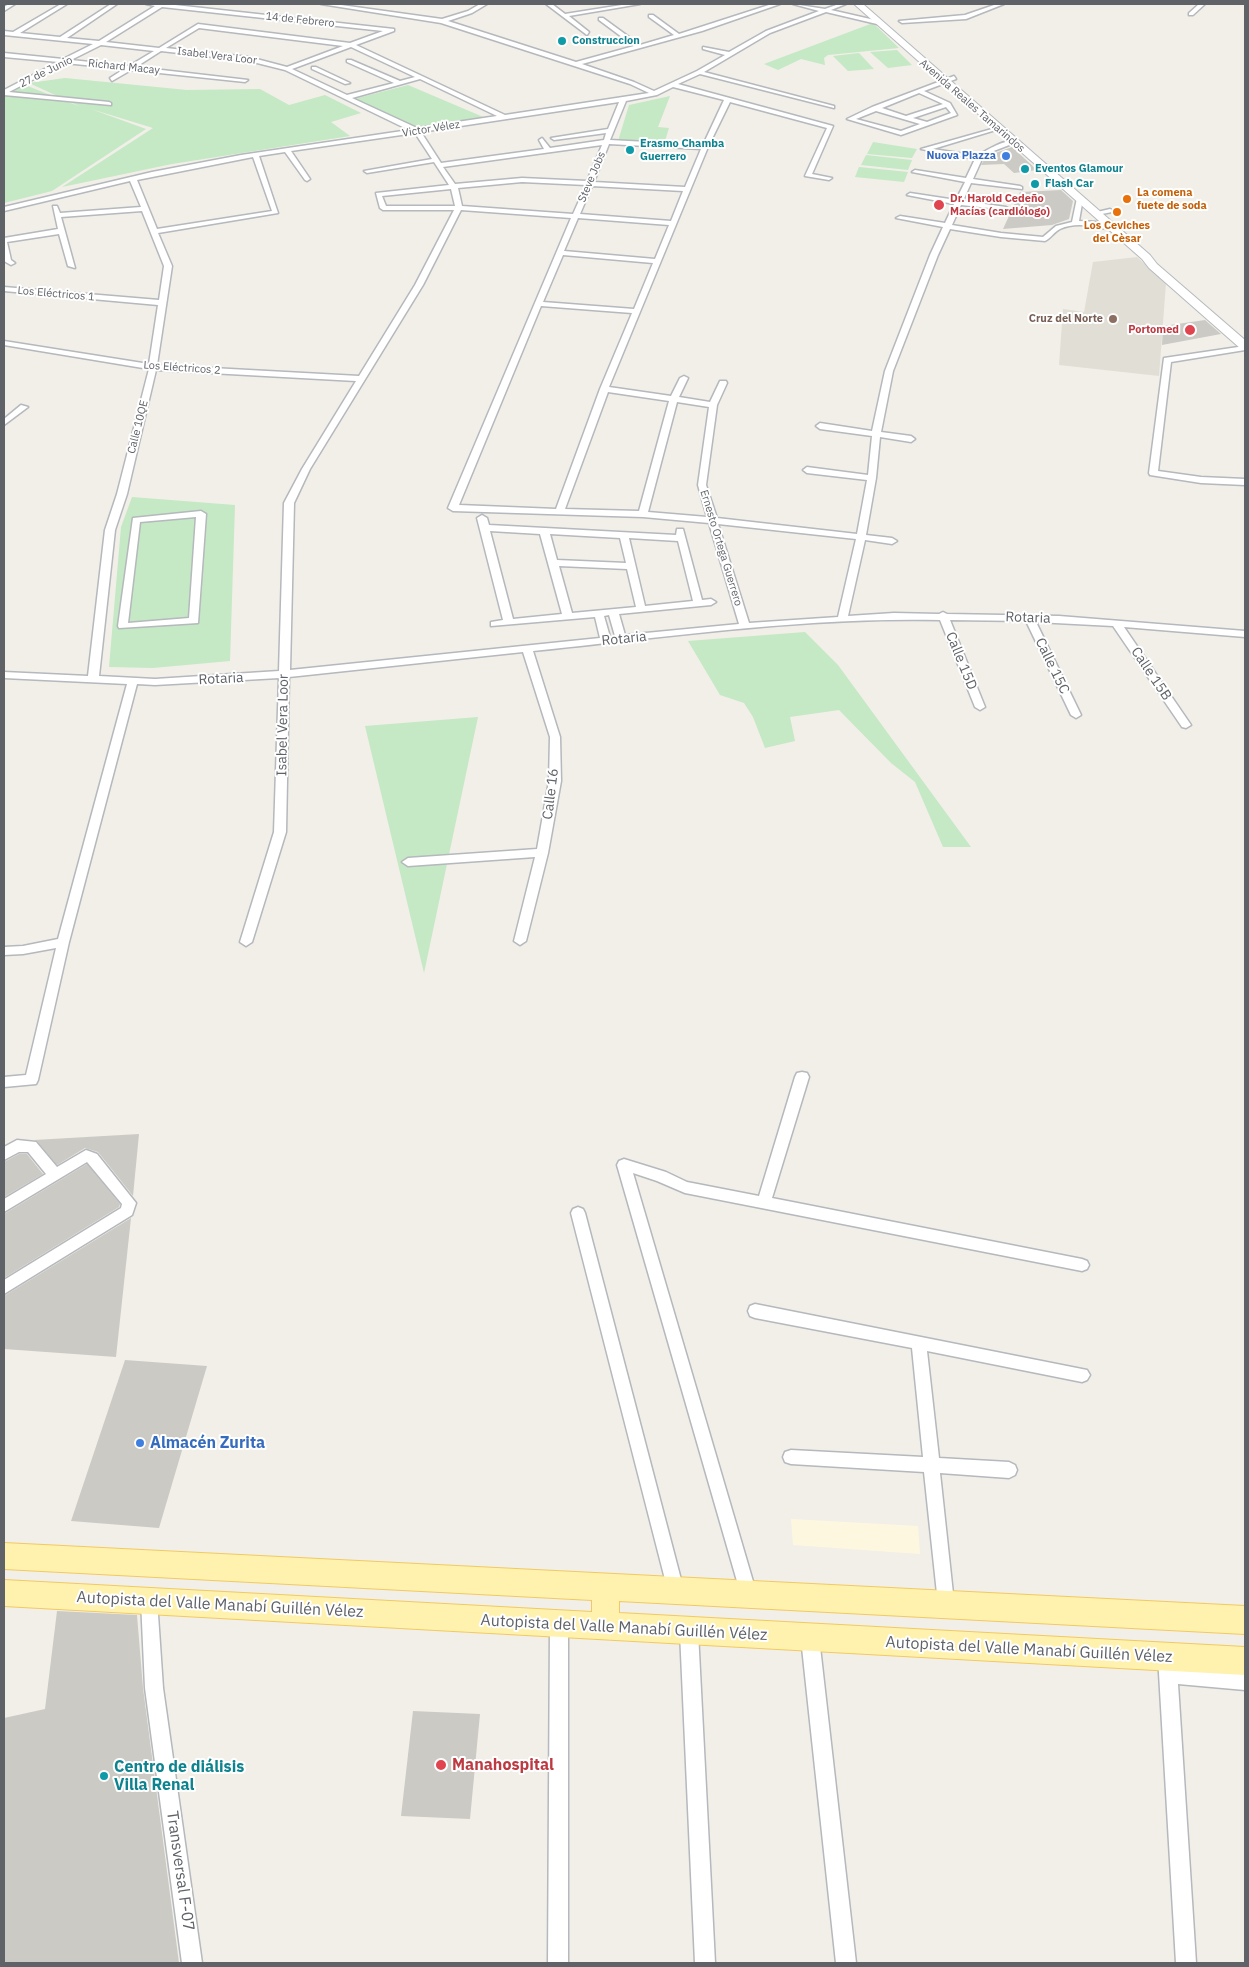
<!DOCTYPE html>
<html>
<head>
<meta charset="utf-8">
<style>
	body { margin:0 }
	#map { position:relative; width:1249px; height:1967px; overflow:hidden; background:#f1efe8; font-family:"IBM Plex Sans",sans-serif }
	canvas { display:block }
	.frame { position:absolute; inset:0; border:5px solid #5f6368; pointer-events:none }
</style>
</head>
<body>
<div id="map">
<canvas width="1249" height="1967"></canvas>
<div class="frame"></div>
</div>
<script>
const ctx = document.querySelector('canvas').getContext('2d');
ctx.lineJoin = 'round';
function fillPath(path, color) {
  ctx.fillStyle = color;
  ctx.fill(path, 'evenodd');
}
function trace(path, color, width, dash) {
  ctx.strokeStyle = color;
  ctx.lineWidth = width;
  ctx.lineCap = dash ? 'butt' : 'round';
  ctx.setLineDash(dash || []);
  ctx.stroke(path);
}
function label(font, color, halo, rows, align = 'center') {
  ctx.font = font + ' "IBM Plex Sans",sans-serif';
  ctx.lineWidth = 4;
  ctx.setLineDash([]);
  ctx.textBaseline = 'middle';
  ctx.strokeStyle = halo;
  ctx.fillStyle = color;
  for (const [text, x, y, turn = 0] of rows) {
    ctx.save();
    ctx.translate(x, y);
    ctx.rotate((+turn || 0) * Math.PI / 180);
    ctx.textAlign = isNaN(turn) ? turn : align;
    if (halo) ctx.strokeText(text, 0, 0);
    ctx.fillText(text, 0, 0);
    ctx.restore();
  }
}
fillPath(new Path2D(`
	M791,1519L918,1526L920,1554L793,1545Z`), '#fef7e0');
fillPath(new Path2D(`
	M1137,257L1166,283L1159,376L1059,365L1063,309L1084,312L1093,262Z`), '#e1ded6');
fillPath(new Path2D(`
	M873,23L899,48L828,55L824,58L825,65L801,59L778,70L764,64Z
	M897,50L912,65L888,68L870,52Z
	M859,53L874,69L848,71L833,56Z
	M65,78L187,90L260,89L289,105L325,95L361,113L331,122L350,136L172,164L62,187L153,128L91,109L146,129L52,191L4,203V96L25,85L81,107L29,83Z
	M408,85L488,119L418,129L354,99Z
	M670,96L658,127L669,128L664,144L618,141L629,105Z
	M873,142L917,149L912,158L867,154Z
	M866,155L912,160L908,170L861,165Z
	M859,167L908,172L904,182L855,177Z
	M132,497L235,505L230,661L153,668L109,667L121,527Z
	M805,632L838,665L971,847H943L915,782L891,763L839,710L790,717L795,741L765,748L753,717L744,703L720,695L688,641Z
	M478,717L424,973L365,726Z`), '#c5e8c5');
fillPath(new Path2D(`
	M1012,147L1037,170L1014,173L1004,164L981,165L984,160L990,155Z
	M1061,190L1073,201L1069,219L1052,225L1003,229L1020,192Z
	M1205,320L1221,334L1162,345L1163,326Z
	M139,1134L133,1196L98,1152L85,1148L57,1165L37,1141L34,1140Z
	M19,1154H27L43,1174L4,1197V1162Z
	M87,1164L120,1204L119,1207L4,1278V1214Z
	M131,1218L116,1357L4,1349V1296Z
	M125,1360L207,1366L159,1528L71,1521Z
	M57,1611L137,1615L143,1688L179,1963H4V1718L45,1709Z
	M413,1711L480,1714L470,1819L401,1816Z`), '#cccac5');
const street = new Path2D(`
	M9,4H15L4,11V7Z
	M61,4H67L20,33L60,37L111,4H117L67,38L99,41L155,6L146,4H166L394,29V31L356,45L505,115L649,93L630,84L441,23L321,4H334L442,19L468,11L480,4H487L472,13L448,21L576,62L634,46L599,20V18H603L640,45L674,35L649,17V15H653L679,34L772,4H780L702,31L582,64L634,82L654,91L697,71L725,55L703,49V47L729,52L766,31L819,11L793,4L825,9L839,4H846L831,10L879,21L877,24L826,12L770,33L704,72L834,106V108L700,74L678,84L833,126L812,174L832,178L829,180L805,176L827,128L730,102L708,147L609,387L671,396L680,378L684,376L688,378L679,397L710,402L720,381H726L727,383L717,405L706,485L717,518L857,534L867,480L807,473L803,470L807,467L868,475L872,436L820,429L816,426L820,423L872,431L885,371L930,255L943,227L896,218L900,216L945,223L954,204L907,195L910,193L956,200L965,182L912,172L915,170L966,178L975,159L921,149L999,127V129L933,149L978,156C986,150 1008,137 1017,142L991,152L982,159L973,179L1020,186L1022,187V189L971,183L963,201L1006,207L1009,209L1008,210L961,205L952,225L1001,233L1043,237L1056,226L1072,222L1077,198L1080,196L1083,198L1079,221L1097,222L1119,229L1115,231C1098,227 1077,221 1060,229C1054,232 1051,238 1045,241L1001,237L950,229L938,255L893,371L881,432L911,436L915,439L911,442L880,437L876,478L866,535L892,538L897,541L892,544L865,540L848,616L894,613L939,614L943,612L947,614L1059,616L1245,631V637L1124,627L1191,725L1186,728L1182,727L1113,626L1036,622L1081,715L1076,718L1071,715L1026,621L950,620L985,707L980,710L975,707L940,620C804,617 668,637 533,651L560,737L561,781L548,853L526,941L520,945L514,941L535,857L408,866L402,862L408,858L537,849L549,781L550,737L523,652L289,677L286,832L252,942L246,946L240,942L274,832L279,678L155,685L137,684L69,942L38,1080L36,1084L4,1087V1077L26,1075L56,948L23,954L4,955V947L23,946L58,939L127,684L4,678V672L88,676L105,530L117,494L149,369L4,345V341L149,364L158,305L4,291V287L159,300L164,266L142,211L61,217L75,268L68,266L59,234L7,242L11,260L15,263L11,265L4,261V238L58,229L53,206H57L60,213L141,207L130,181L4,211V207L152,172L241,155L409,130L285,70L249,61L161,51L136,67L248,80L245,82L131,70L112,81L110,78L124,69L65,63L9,92L109,102L111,103V105L4,95V90L58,62L4,57V53L63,59L93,44L4,35V31L13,32ZM162,7L383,31L350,43L198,24L159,48L106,42ZM199,28L343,46L287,67L249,57L166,48ZM101,45L154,51L129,66L71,60ZM351,47L415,77L400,81L351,60H347V62L394,83L347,95L292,69ZM420,79L497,116L417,128L352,98ZM673,87L724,100L703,145L610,140L626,101L657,95ZM619,102L608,129L551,138L554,140L606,133L604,140L550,148L542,138L539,140L544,149L441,163L421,132ZM415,133L432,159L364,171L367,173L434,162L449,185L376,193L380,208L383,210H454L415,285L359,376L157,365L172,266L158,233L278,213L259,156L285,152L305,180L307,181L310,179L291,151ZM609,144L701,149L685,187L594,182ZM602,145L587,181L522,178L455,184L443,167ZM253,157L272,211L157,229L137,180ZM522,182L586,185L573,214L462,206L458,188ZM592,186L683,191L671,221L580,214ZM451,189L455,206H386L382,196ZM461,210L571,218L448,508L453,511L643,517L709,523L739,624L625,635L619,614L711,605L716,602L711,599L702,600L683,529H677L676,535L489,525L487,518L482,515L477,518L503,620L491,622V626L595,617L600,638L290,670L294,503L310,469L423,285ZM578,218L669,225L655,259L564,251ZM563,255L653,263L634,309L543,302ZM541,306L632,313L600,389L556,509L459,505ZM156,370L356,381L302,469L284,503L279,671L155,679L99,676L115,530L127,494ZM608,392L669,401L639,511L565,509ZM677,402L709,407L698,485L707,517L648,512ZM718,524L856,539L838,617L749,623ZM490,531L540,534L562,614L513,619ZM550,534L620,538L626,563L557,560ZM629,538L678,541L693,601L645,606ZM559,566L627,569L636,607L572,613ZM609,615L615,636L610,637L604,616Z
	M546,4H552L565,14L628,4H640L569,16L589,32L587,35Z
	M997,4H1004L966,19L902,23L899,21L965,15Z
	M1199,4H1205L1193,15H1189V13Z
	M312,67H316L350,83L345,84L312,69Z
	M954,76L956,79L924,91L950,103L957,115L901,135L847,119L872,107ZM919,93L943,104L906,116L882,108ZM946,107L951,113L927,122L913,118ZM876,111L920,124L901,131L856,119Z
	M1110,209L1114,211L1112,212L1097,215L1093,213Z
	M1245,346V350L1171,362L1158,471L1201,477L1245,479V485L1201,483L1150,475L1149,473L1164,358Z
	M21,405L28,407L4,425V419Z
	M201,511L206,514L198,623L119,628L118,626L133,518ZM196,517L189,618L128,623L140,522Z
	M802,1072L807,1073L809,1077L772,1198L1082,1259L1087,1261L1089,1265L1087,1269L1082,1271L685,1193L657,1181L633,1173L757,1595L755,1601L749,1603L743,1601L741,1595L617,1165L619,1161L624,1159L666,1172L687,1182L759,1196L795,1077L797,1073Z
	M17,1140L36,1142L57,1167L86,1150L97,1154L136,1203L132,1215L4,1294V1280L121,1208L122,1204L87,1162L4,1212V1199L46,1174L28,1152H19L4,1160V1147Z
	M578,1207L583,1209L585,1213L684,1591L682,1597L676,1599L670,1597L668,1591L571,1213L573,1209Z
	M755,1304L1087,1370L1090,1375L1087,1380L1082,1382L927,1351L939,1458L1009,1462L1015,1465L1017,1470L1015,1475L1009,1478L940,1473L954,1603L952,1609L946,1611L940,1609L938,1603L924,1472L791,1464L785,1462L783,1457L785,1452L791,1450L923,1457L912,1348L755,1318L750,1316L748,1311L750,1306Z
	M149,1592L155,1594L157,1600L163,1688L202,1963H182L145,1688L141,1600L143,1594Z
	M559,1615L565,1618L568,1624V1963H548L550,1624L553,1618Z
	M689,1623L695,1626L698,1632L715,1963H695L680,1632L683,1626Z
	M810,1629L816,1632L819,1638L856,1963H836L801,1638L804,1632Z
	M1167,1647L1173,1650L1176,1667L1245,1672V1690L1178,1684L1196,1963H1176L1158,1656L1161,1650Z`);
const secondary = new Path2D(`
	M854,4H863L1150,255L1157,264L1245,340V350L1241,349L1149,268L1142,259Z`);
const primary = new Path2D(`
	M4,1543L1245,1606V1634L619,1601V1613L1245,1647V1675L4,1606V1580L592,1612V1600L4,1569Z`);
trace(street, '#b5b8bc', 3);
trace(secondary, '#b6babf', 2);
trace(primary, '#f2c960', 2);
fillPath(street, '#fff');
fillPath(secondary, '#fff');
fillPath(primary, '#fff2af');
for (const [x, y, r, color] of [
	[562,41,5,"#0f9aa8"],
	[630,150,5,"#0f9aa8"],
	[1006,156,5,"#3f7fe0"],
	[1025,169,5,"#0f9aa8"],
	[1035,184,5,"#0f9aa8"],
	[1127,199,5,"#e8710a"],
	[939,205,6,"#e0444e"],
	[1117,212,5,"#e8710a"],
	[1113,319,5,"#8d6e63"],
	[1190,330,6,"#e0444e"],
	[140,1443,5,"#3f7fe0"],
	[441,1765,6,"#e0444e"],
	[104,1776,5,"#0f9aa8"]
]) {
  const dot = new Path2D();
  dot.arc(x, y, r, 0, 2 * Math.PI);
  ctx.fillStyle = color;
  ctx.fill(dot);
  trace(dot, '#fff', 2);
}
label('11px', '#5f6368', '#fff', [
	["14 de Febrero",300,20,6],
	["Isabel Vera Loor",217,56,7],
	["Richard Macay",124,67,6],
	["27 de Junio",46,72,-26],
	["Avenida Reales Tamarindos",972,106,41],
	["Victor Vélez",431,129,-9],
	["Steve Jobs",592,177,-67],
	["Los Eléctricos 1",56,294,5],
	["Los Eléctricos 2",182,368,4],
	["Calle 10QE",138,427,-76],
	["Ernesto Ortega Guerrero",721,548,73]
]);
label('bold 11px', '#0d838f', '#fff', [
	["Construccion",572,41],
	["Erasmo Chamba",640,144],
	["Guerrero",640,157],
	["Eventos Glamour",1035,169],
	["Flash Car",1045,184]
], 'left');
label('bold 11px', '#366cbe', '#fff', [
	["Nuova Piazza",996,156]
], 'right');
label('bold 11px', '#c56008', '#fff', [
	["La comena",1137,193],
	["fuete de soda",1137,206],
	["Los Ceviches",1117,226,"center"],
	["del Cèsar",1117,239,"center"]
], 'left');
label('bold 11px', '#be3a42', '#fff', [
	["Dr. Harold Cedeño",950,199],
	["Macías (cardiólogo)",950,212],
	["Portomed",1179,330,"right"]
], 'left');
label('bold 11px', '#785e54', '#fff', [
	["Cruz del Norte",1103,319]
], 'right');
label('14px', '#5f6368', '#fff', [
	["Rotaria",1028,618,2],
	["Rotaria",624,639,-6],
	["Calle 15D",961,661,68],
	["Calle 15C",1052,666,64],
	["Calle 15B",1151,674,56],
	["Rotaria",221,679,-3],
	["Isabel Vera Loor",283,725,-89],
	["Calle 16",551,794,-83]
]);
label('bold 16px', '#366cbe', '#fff', [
	["Almacén Zurita",150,1443]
], 'left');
label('16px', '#5f6368', '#fff', [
	["Autopista del Valle Manabí Guillén Vélez",220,1605,3],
	["Autopista del Valle Manabí Guillén Vélez",624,1628,3],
	["Autopista del Valle Manabí Guillén Vélez",1029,1650,3],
	["Transversal F-07",180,1871,82]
]);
label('bold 16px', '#be3a42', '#fff', [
	["Manahospital",452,1765]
], 'left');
label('bold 16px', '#0d838f', '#fff', [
	["Centro de diálisis",114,1767],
	["Villa Renal",114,1785]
], 'left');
</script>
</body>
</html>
